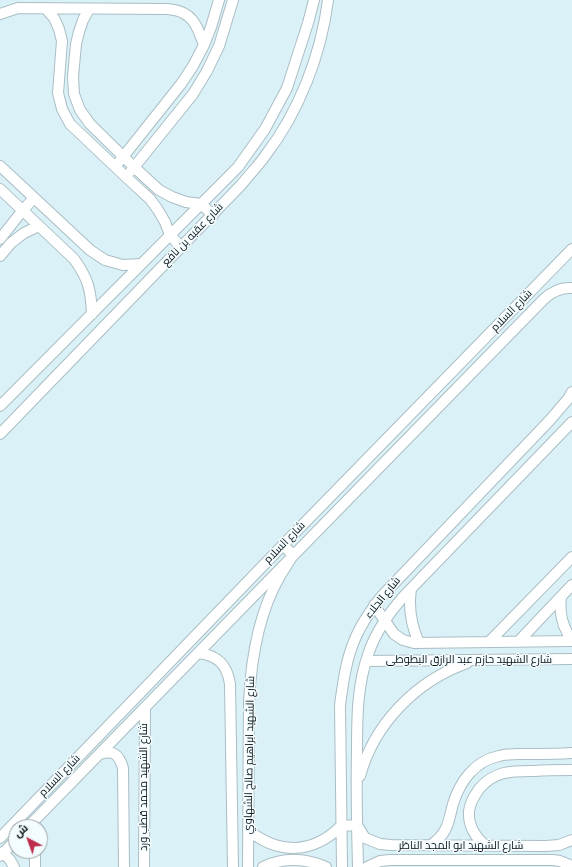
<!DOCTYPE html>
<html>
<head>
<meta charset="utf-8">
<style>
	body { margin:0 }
	#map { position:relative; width:572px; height:867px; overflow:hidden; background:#dbf1f8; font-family:"Titillium Web",Cairo,sans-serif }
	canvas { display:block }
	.north { position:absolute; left:8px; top:819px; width:40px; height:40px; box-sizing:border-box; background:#f3fcff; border:1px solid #979fa2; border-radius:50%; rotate:319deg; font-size:11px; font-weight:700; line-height:16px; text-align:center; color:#0c1416 }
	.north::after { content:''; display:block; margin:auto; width:14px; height:18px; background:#bd2c4d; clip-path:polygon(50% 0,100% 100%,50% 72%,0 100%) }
</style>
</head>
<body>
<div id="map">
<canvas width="572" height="867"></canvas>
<div class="north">ش</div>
</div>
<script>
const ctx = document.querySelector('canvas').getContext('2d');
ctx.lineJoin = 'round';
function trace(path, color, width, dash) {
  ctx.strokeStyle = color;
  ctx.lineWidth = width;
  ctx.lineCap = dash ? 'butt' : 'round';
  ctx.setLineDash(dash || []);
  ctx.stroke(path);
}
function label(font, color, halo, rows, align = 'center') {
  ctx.font = font + ' "Titillium Web",Cairo,sans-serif';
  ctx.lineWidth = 3;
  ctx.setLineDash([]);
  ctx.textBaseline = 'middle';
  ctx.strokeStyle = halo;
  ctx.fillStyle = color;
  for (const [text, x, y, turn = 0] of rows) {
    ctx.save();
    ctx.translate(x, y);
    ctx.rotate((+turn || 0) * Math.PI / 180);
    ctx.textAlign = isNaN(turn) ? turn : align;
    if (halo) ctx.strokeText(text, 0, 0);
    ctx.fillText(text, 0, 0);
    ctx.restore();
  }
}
const minor = new Path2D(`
	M46,9L54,18L59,29L62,41L58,93L62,109L70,124L126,177L150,199L158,210L165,222L170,235L181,247
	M89,9L83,20L79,32L76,44L73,77L74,94L80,110L90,124L134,167L159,190L172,197L186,202L201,204L213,215
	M0,14L18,8L168,9C172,10 177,10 181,12C195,17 199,32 204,45
	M119,162L181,84L193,66L204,45L211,27L219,0
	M0,166L90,250L105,260L123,265L141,264
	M131,171L193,94L207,71L219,46L233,0
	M0,189L74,259C88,278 91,290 92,314
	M0,239L23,210L34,198
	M0,256L11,243L24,233L39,226
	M0,406L238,167L265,129L287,88L308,23L314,0
	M0,434L242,184C249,175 258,166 265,156C299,112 321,55 328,0
	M411,589C408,609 411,625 419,643
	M561,597C559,613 562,627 572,640
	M374,605L394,634L403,640L414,643L572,641
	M489,642L572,557
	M518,642L572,585
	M198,653C217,655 227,664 230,684L233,867
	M366,661L572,659
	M100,754C113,750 119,754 123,768L124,867
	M360,776C374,724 416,681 467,663
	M28,827L543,300C551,292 560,287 572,288
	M248,830C279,855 313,854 341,826L357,825L365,838L380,844L391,845L546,846L559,845L572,840
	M0,838L283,545L572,249
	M431,845C448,833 448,823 453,804C460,781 475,761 499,756C509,753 519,754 529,754C544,754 558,754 572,753
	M486,846C475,837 468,825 469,811C470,803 474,796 479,789C495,770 513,771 535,771C547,770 560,770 572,770
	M3,852L10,860L14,867
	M0,856L16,840
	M35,867V851
	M144,867L145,707
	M248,867L249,702C251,659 258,614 280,576C284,569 289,562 293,555L283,545
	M263,867C284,857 305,858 326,867
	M342,867L340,705C343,683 346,659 355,639C361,624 371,610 381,597L550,420L568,399L572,392
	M358,867C357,828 356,790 357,751C357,718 357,684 369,652C376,631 389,613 404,596L572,422
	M367,867L380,861L390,860H553L560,861L572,866`);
trace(minor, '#a9bec4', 12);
trace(minor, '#fff', 10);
label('11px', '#0c1416', '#f3fcff', [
	["شارع عقبه بن نافع",193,235,-46],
	["شارع السلام",512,311,-46],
	["شارع السلام",285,543,-46],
	["شارع الجلاء",383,598,-51],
	["شارع الشهيد حازم عبد الرازق البطوطى",469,660],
	["شارع الشهيد ابراهيم صالح الشهاوي",250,755,-89],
	["شارع السلام",60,776,-46],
	["شارع الشهيد محمد قطب ورد",144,787,-90],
	["شارع الشهيد ابو المجد الناظر",461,846]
]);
</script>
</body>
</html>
